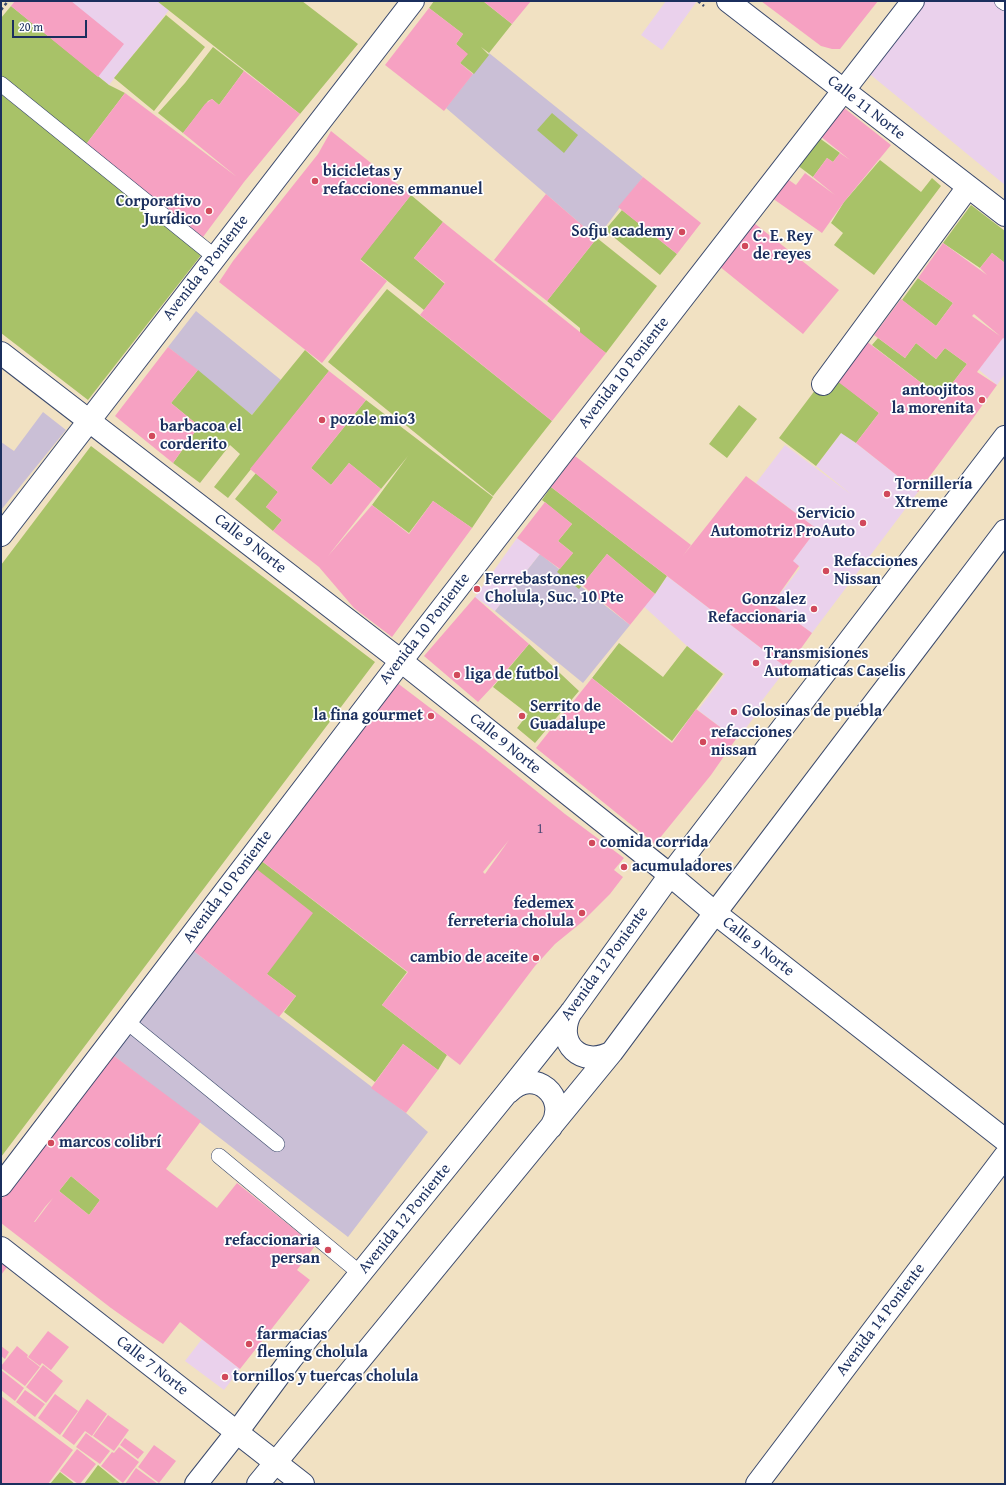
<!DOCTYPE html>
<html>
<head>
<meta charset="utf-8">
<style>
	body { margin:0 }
	#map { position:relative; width:1006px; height:1485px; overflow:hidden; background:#f1e1c2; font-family:"Gentium Book Plus",serif }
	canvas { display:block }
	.frame { position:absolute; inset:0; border:2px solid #1b2f5e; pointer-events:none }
	.scale { position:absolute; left:12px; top:20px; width:75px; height:18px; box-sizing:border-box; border:2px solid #1b2f5e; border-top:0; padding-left:5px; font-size:12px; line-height:14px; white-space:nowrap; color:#1b2f5e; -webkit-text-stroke:3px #fff; paint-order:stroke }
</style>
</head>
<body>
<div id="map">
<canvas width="1006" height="1485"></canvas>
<div class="frame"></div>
<div class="scale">20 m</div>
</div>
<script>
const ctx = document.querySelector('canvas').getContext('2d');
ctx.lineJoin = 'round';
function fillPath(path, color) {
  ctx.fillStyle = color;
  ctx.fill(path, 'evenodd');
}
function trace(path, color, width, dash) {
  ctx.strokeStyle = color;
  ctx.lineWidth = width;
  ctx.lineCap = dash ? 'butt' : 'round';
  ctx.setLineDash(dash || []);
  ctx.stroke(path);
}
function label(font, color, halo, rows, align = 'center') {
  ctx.font = font + ' "Gentium Book Plus",serif';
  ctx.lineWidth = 3.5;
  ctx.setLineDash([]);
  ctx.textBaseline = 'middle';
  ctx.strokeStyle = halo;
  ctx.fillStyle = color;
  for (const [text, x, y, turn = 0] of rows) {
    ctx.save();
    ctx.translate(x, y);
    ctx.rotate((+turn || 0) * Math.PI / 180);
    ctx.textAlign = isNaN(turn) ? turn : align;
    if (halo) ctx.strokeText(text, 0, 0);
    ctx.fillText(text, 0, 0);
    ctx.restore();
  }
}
fillPath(new Path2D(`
	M15,1H157L169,10L109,85L11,6Z
	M666,1H697L662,50L641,35Z
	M923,1L1005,2V185L866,71Z
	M1003,338L1005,339V374L997,385L978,369Z
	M842,432L918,492L812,633L772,604L800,568L799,566L791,563L817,529L756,483L785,445L852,495L816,466Z
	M517,538L540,554L495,611L475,597Z
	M667,576L787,668L761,702L764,704L737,740L698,710L725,674L687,646L639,602L655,594Z
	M202,1339L240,1369L224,1390L185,1361Z`), '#ead1ec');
fillPath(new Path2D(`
	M489,53L643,177L597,238L446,108Z
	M196,311L281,380L252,415L168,347Z
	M43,412L66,430L1,510V442L14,451Z
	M540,554L630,625L583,683L495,611Z
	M191,949L406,1113L428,1132L348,1237L110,1053Z`), '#cabfd6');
fillPath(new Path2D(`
	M157,1H302L358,44L300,114Z
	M434,1H483L512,24L489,53L481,47L489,55L474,74L460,63L467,54L456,44L463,34L429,8Z
	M11,6L109,85L125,93L84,147L1,78V18Z
	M166,15L205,47L154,111L114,78Z
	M213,47L244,71L219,105L212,99L208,101L183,133L158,113L185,83Z
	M1,94L202,254L88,400L1,333Z
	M552,113L578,135L564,153L537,130Z
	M818,137L840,153L833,162L827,158L813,177L797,165Z
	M880,160L921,192L932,178L941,186L874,275L834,245L843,233L831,223L844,202Z
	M411,195L443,222L414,258L445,284L424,310L360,259Z
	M971,205L1005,231V263L992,253L980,268L943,243Z
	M622,210L677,254L660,275L605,230Z
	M597,238L657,286L606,353L580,334V328L547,301Z
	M918,278L953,303L936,326L902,300Z
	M387,289L552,421L493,496L328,362Z
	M878,338L905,358L916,343L936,359L945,348L967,364L941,398L872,345Z
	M305,350L329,371L228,498L214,487L240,454L230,445L200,483L173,463L199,426L171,403L198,370L252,415Z
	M828,373L879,413L856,443L841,433L816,466L779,438Z
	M366,400L493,497L472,528L433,501L409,533L372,505L408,456L381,489L349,463L331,485L311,468Z
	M739,405L757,419L727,458L709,444Z
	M91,446L375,662L1,1157V565Z
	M256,473L278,492L266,507L282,520L273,531L235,499Z
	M551,487L667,576L655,594L607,554L579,589L557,572L573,553L558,541L572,524L542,500Z
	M619,643L663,677L687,646L723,674L672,741L592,678Z
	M529,644L579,691L535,743L517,728L528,714L493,687Z
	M259,859L407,972L382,1005L447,1055L438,1070L403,1044L375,1082L284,1012L296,996L267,974L254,867Z
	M71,1176L100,1200L89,1215L59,1191Z
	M98,1465L121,1484H84Z
	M60,1472L75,1484H50Z`), '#a8c268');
fillPath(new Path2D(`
	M15,1H71L124,44L98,77L11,6Z
	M483,1H531L512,24Z
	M761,1H878L840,49H832L821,46Z
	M429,8L463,34L456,44L468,54L460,63L473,74L444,111L385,65Z
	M244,71L300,114L244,182L203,237L84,147L125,93L237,177L183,133L205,104L212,99L219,105Z
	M843,107L891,145L844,202L822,233L772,198L786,178L796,185L805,173L835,195L813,177L827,158L833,162L840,153L850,160L820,136Z
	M331,131L411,195L360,260L387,281L322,363L219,282L233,261L318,154Z
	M643,177L701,223L677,254L618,207Z
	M546,194L597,238L547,301L494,260Z
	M443,222L606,353L552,421L420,315L445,283L414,258Z
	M754,223L839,290L803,334L719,266Z
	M943,243L987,275L980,268L992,253L1005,263V339L1003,338L977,372L997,385L971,421L918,492L856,443L879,413L837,381L866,341L941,398L967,364L945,348L936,359L916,343L905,358L874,335L901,299L936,326L953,303L918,278ZM974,314L1000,336L972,316Z
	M168,347L198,370L171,403L199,426L173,463L115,416Z
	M329,371L366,400L311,468L331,485L349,463L381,489L328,556L372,505L409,534L433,501L472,528L392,637L354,608L319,567L273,531L282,520L266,507L278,492L250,469Z
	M575,456L691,545L682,557L746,476L817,529L793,561L799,566L772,604L812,633L787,668L551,487Z
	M545,502L572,524L558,541L573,553L560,569L517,538Z
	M607,554L655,594L630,625L582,585Z
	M475,597L529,644L492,687L478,702L424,656Z
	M592,678L672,743L696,709L736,739L711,775L655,844L536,748Z
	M396,682L479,745L565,814L624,858L614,870L623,877L610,894L582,922L555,944L535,966L460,1065L382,1005L408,972L259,859ZM509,840L485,874L483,872Z
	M254,867L313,913L267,974L296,996L279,1017L191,949Z
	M403,1044L438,1070L406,1113L371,1088Z
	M110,1053L201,1121L166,1169L217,1208L237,1183L315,1246L297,1270L310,1280L240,1369L180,1322L163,1344L142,1330L111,1308L1,1223V1200ZM71,1176L100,1200L89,1215L59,1191ZM53,1198L35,1222H34L45,1207Z
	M1,1263L7,1267L1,1275Z
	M48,1331L69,1347L51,1370L42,1363L40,1366L28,1357Z
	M1,1346L9,1352L5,1359L1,1356Z
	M17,1346L28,1355L27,1357L40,1367L25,1386L1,1368V1366Z
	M43,1365L63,1381L46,1403L26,1387Z
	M1,1370L24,1388L15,1401L1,1390Z
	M25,1390L45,1404L35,1417L16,1402Z
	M55,1394L78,1411L60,1435L38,1418Z
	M1,1396L73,1450L48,1484H1Z
	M87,1399L107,1414L92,1436L85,1431L74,1445L62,1436Z
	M108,1415L129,1430L114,1451L93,1436Z
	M86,1433L110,1451L100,1464L76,1447Z
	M125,1438L144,1452L138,1459L120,1445Z
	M154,1445L176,1461L159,1483L138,1467Z
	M119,1447L139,1462L123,1483L101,1466L112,1452L114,1453Z
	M77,1449L96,1464L80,1484H78L60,1471Z
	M136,1468L158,1484H125Z`), '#f6a1c2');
const service = new Path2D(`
	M1002,1L1005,3
	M1,84L215,257
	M126,1021L277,1144
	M219,1156L361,1274`);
const minor = new Path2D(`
	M823,384L968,187
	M1,535L413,1
	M1,1185L401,661L913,1
	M1,1248L303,1484`);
const tertiary = new Path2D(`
	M728,1L1005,215
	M1,353L401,661L670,875L715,913L1005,1140
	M757,1484L1005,1156`);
const primary = new Path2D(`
	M571,1012C554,1043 582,1069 612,1052
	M509,1092C534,1066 570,1097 551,1127
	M196,1484L237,1432L291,1359L506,1094L572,1011L670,875L1005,437
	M258,1484L612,1052L715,913L1005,531`);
trace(service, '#3b4a6d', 16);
trace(minor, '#3b4a6d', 24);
trace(tertiary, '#3b4a6d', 24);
trace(primary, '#3b4a6d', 24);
trace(new Path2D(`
	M698,1L704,6
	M1,10L8,1`), '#3b4a6d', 2.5, [3, 3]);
trace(service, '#fff', 15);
trace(minor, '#fff', 22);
trace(tertiary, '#fff', 22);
trace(primary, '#fff', 22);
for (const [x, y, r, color] of [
	[315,181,4,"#d1495b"],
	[209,211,4,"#d1495b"],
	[682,232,4,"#d1495b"],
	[745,246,4,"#d1495b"],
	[982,400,4,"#d1495b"],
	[322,420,4,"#d1495b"],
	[152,436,4,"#d1495b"],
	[887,494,4,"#d1495b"],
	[863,523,4,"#d1495b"],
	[826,571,4,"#d1495b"],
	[477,589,4,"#d1495b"],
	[814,609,4,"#d1495b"],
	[756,663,4,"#d1495b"],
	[457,675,4,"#d1495b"],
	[734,712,4,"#d1495b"],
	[431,716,4,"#d1495b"],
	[522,716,4,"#d1495b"],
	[703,742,4,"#d1495b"],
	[592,843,4,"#d1495b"],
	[624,867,4,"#d1495b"],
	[582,913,4,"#d1495b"],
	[536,958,4,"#d1495b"],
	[51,1143,4,"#d1495b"],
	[328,1250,4,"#d1495b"],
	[249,1344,4,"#d1495b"],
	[225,1377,4,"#d1495b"]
]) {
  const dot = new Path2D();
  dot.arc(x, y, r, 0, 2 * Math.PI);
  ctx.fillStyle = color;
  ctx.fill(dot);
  trace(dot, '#fff', 1.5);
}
label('14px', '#524c77', null, [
	["1",540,829]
]);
label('16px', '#1b2f5e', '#fff', [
	["Calle 11 Norte",866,108,38],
	["Avenida 8 Poniente",206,268,-52],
	["Avenida 10 Poniente",624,373,-52],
	["Calle 9 Norte",250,544,38],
	["Avenida 10 Poniente",425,629,-52],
	["Calle 9 Norte",505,744,39],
	["Avenida 10 Poniente",228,887,-53],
	["Calle 9 Norte",758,947,38],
	["Avenida 12 Poniente",605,964,-54],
	["Avenida 12 Poniente",405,1219,-51],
	["Avenida 14 Poniente",881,1320,-53],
	["Calle 7 Norte",152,1366,38]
]);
label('bold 16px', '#1b2f5e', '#fff', [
	["bicicletas y",323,172],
	["refacciones emmanuel",323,190],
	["Corporativo",201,202,"right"],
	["Jurídico",201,220,"right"],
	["Sofju academy",674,232,"right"],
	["C. E. Rey",753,237],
	["de reyes",753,255],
	["antoojitos",974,391,"right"],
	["la morenita",974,409,"right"],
	["pozole mio3",330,420],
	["barbacoa el",160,427],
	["corderito",160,445],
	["Tornillería",895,485],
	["Xtreme",895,503],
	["Servicio",855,514,"right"],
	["Automotriz ProAuto",855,532,"right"],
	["Refacciones",834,562],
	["Nissan",834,580],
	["Ferrebastones",485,580],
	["Cholula, Suc. 10 Pte",485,598],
	["Gonzalez",806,600,"right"],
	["Refaccionaria",806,618,"right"],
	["Transmisiones",764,654],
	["Automaticas Caselis",764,672],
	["liga de futbol",465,675],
	["Serrito de",530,707],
	["Guadalupe",530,725],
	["Golosinas de puebla",742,712],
	["la fina gourmet",423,716,"right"],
	["refacciones",711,733],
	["nissan",711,751],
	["comida corrida",600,843],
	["acumuladores",632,867],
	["fedemex",574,904,"right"],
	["ferreteria cholula",574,922,"right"],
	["cambio de aceite",528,958,"right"],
	["marcos colibrí",59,1143],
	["refaccionaria",320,1241,"right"],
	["persan",320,1259,"right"],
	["farmacias",257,1335],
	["fleming cholula",257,1353],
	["tornillos y tuercas cholula",233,1377]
], 'left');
</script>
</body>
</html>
